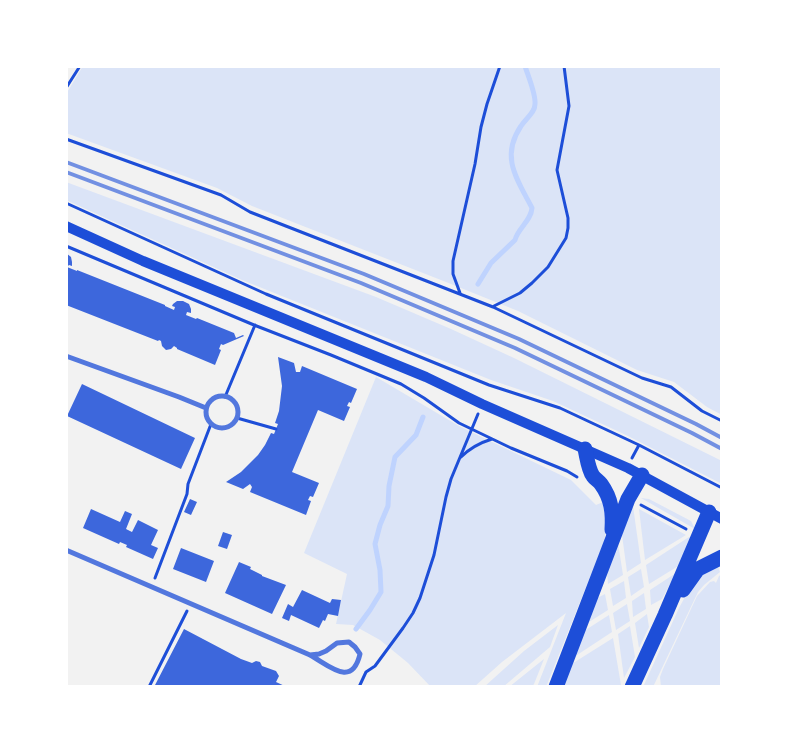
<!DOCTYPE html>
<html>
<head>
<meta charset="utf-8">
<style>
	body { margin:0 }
	#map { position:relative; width:788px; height:753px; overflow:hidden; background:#f2f2f2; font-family:"Times New Roman",serif }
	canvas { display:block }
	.frame { position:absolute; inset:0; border:68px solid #fff; pointer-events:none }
</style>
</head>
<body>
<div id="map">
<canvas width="788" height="753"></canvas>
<div class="frame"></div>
</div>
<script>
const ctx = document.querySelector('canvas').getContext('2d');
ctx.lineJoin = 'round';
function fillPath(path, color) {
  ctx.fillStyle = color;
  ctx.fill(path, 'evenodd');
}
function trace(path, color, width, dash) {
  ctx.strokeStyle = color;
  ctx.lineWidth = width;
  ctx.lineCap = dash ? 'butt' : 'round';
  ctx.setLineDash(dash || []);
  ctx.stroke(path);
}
fillPath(new Path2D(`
	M83,66H722V415L707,407L674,382L637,370L518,311L446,282L252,206L217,188L66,133V94Z
	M66,182L376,297L451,329L514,358L722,461V484L628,436L553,401L491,380L242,280L66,200Z
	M376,377L459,426L571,480L596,505L603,502L607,526L604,542L546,687H537L566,613L502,662L474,687H431L408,663L380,640L353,625L336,624L347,574L304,553Z
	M641,498L649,499L691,521L695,529Z
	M633,506L641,563L627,572L622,535Z
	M639,509L686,535L645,560Z
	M689,537L692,539L680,565L649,584L646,565Z
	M618,543L623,575L608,584L607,572Z
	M717,564L720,572L704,585L698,592L653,687H643L679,608L692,584L706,571Z
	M641,569L644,587L631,596L628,577Z
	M676,573L662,599L651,605L650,590Z
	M722,574V687H661L660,677L663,669L697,596L710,582L714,581L716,583L719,576Z
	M624,581L626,598L613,606L610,589Z
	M644,593L646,609L633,617L632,601Z
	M605,594L608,610L589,622L597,598Z
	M627,604L630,621L616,630L613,613Z
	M647,614L649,627L639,648L635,623Z
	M609,615L612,632L574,657L584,631Z
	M558,625L550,647L503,687H484L524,651Z
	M630,626L635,657L624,678L618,634Z
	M613,638L621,685V687H562L570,665Z
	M544,659L534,684L532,687H509Z`), '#dbe4f7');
trace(new Path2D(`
	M478,284L491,263L515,240C518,228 531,221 532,208C517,179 500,157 521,126C526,118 535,113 535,104C536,94 528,76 525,66
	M356,629L370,610L381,592L380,570L375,544L380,525L388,506L389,486L395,457L416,435L423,417`), '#bfd3fe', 5);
fillPath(new Path2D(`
	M66,253L71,257L72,262V266L69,265L67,267L77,271V270L165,305V306L174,310L175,307L172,306L173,304L177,301H183L189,304L191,309V313L187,312L186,315L196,319L197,318L234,333L236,338L243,335L244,336L223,345L221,344L219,349L221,350L215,365L177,349V348L174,346L171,349L166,350L162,346L161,341L159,340L158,341L66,305Z
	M278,357L294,363L296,372H300L302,366L357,389L351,403L349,402L347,406L350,407L344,421L318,410L292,472L319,483L313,497L310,496L308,500L311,501L306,515L250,492L252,487L250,484L243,489L226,482L241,472L258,455L265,445L271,433L274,434L278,424L275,423L279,411L282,386Z
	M82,384L195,438L181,469L67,416Z
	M190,499L197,502L191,515L184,512Z
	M91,509L120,522L125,511L132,514L126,529L132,532L138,520L158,530L151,545L158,548L153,559L126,547L127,545L120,542L119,544L83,528Z
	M223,532L232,535L227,549L218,546Z
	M181,548L214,561L206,582L173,569Z
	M239,562L251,567L250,569L262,575V576L286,585L272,614L225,593Z
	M302,590L330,603L332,599L341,600L338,616L328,614L325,621L323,620L319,628L291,615L289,621L282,618L288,604L293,607Z
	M184,629L241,659L252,663L256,661L260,662L262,666L276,671L279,676L276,682L287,687H154Z`), '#3d67dc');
trace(new Path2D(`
	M66,88L80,66
	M66,139L221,195L250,212L493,307L642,378L671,387L702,411L722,421
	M66,203L266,294L489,385L560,408L639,445L722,488
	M66,246L254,325L331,355L401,384L424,398L459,423L511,448L567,471L577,477
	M460,293L453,274V261L475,164L481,127L487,104L500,66
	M494,306L520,293L532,283L548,267L566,238L568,228V218L557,170L569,106L564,66
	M225,397L255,325
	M237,418L276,429
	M461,457C470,448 479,443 492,439
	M632,458L639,445
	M641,505L686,529
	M155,578L187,494L188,484L211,424
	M149,687L187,611
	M359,687L366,672L375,666L403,628L413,613L420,598L434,555L446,497L451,479L478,414`), '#1d4ed8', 3);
trace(new Path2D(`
	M66,356L179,397L206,408
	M206 412a16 16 0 1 1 32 0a16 16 0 1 1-32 0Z
	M66,550L310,655C330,666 352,688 360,654L355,647L349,642L337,643L326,651L319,654L310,655`), '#5277de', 5);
trace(new Path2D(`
	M66,226L143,261L426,377L482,404L628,468L722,519`), '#1d4ed8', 10);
trace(new Path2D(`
	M585,449C587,457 588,469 593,476C595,479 599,481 601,484C612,499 613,514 612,530
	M683,590L698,569L722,557
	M556,687L628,499L642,475
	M632,687L665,615L709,512`), '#1d4ed8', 15);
trace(new Path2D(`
	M66,162L364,274L519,339L696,424L722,438
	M66,172L361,283L515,348L692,433L722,449`), '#7290e2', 4);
</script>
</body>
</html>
